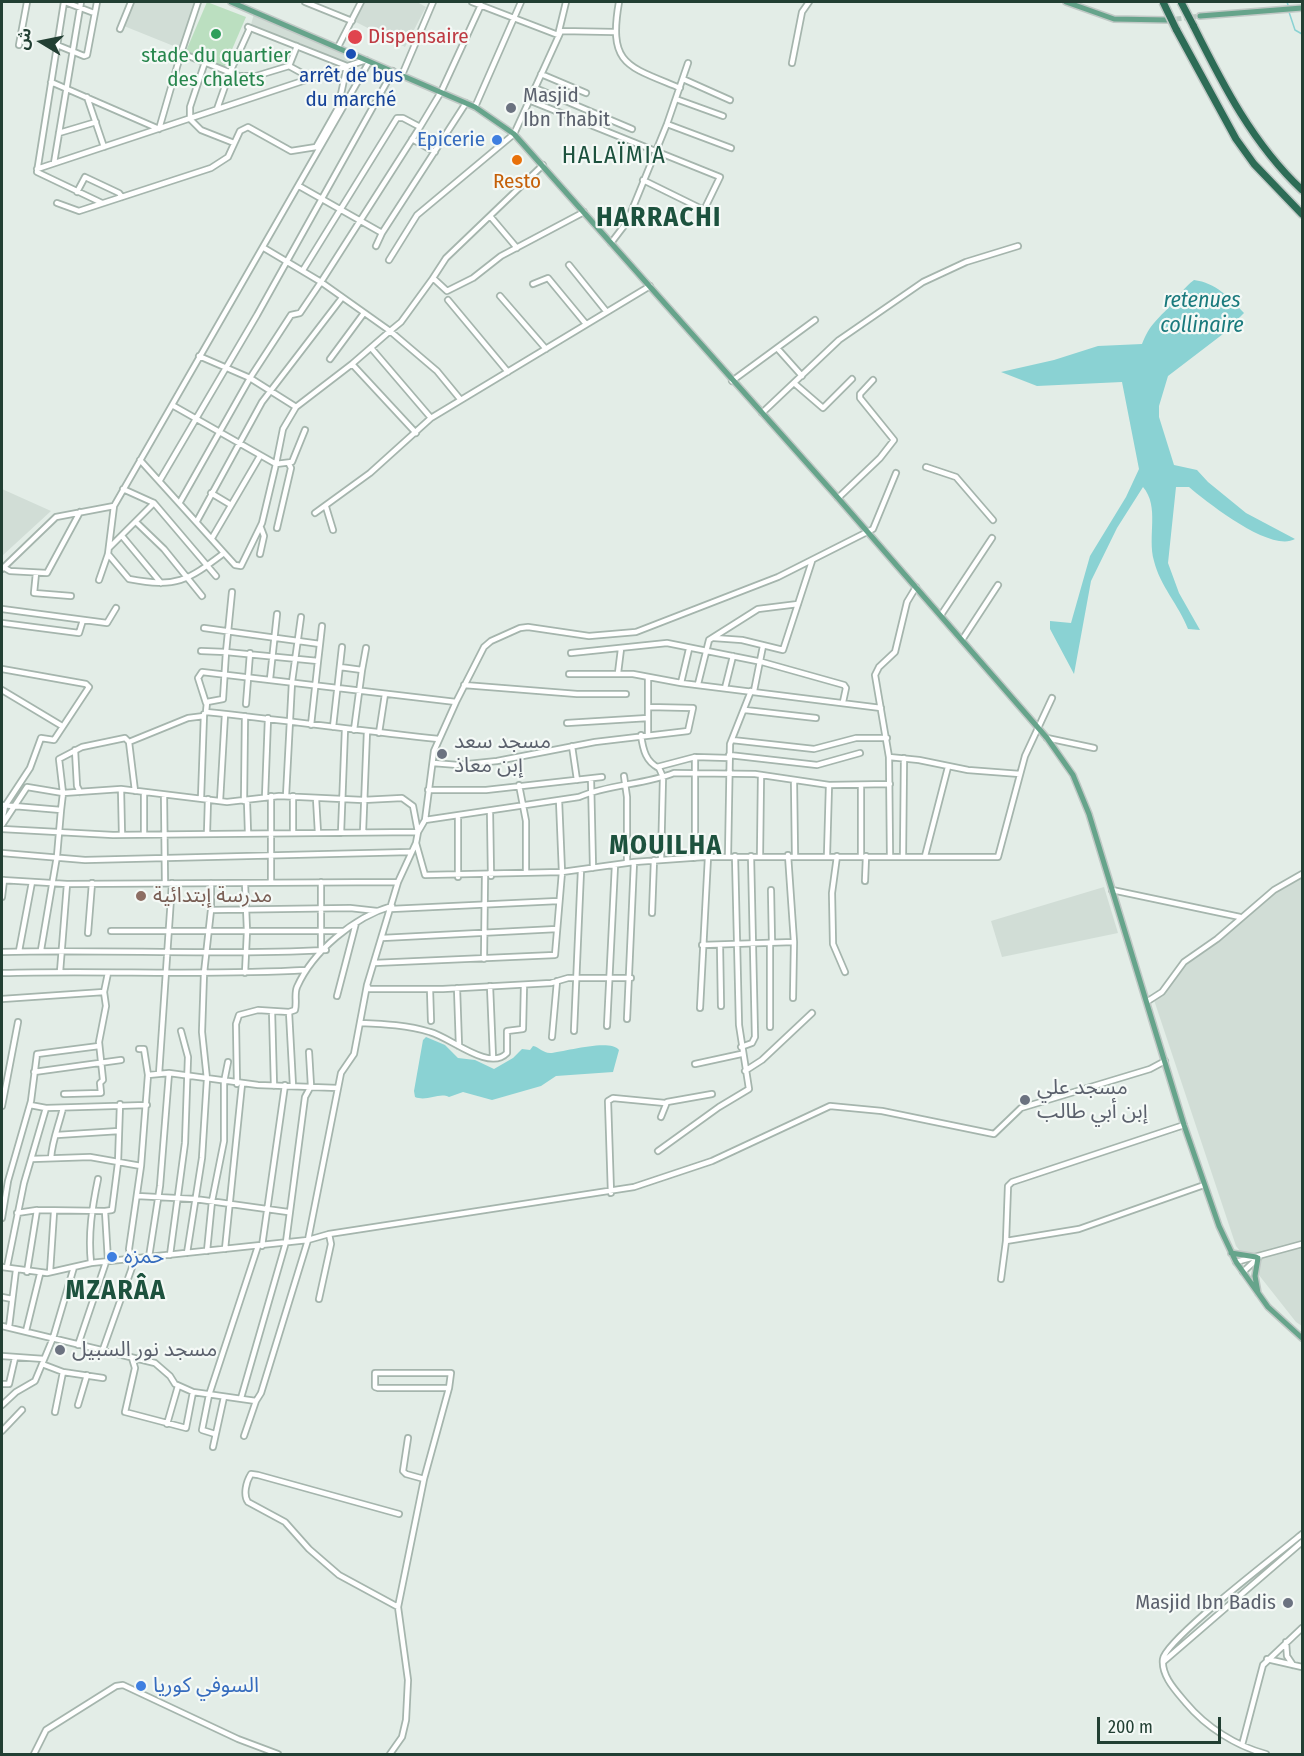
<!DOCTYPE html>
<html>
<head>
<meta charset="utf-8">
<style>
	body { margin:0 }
	#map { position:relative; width:1304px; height:1756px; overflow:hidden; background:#e3ede7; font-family:"Fira Sans Condensed","Noto Sans Arabic",sans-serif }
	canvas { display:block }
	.frame { position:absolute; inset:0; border:3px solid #223f33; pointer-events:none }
	.north { position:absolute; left:12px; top:12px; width:60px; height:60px; -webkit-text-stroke:4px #f4f9f6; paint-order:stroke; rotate:280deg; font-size:16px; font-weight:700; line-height:24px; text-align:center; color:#223f33 }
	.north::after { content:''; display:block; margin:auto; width:21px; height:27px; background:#223f33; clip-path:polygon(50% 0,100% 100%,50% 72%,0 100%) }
	.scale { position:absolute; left:1097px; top:1717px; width:124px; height:27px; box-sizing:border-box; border:3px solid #223f33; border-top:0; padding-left:8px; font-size:18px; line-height:21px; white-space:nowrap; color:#223f33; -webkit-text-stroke:4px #f4f9f6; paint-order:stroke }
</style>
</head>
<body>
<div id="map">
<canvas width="1304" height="1756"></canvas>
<div class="frame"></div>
<div class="north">ش</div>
<div class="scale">200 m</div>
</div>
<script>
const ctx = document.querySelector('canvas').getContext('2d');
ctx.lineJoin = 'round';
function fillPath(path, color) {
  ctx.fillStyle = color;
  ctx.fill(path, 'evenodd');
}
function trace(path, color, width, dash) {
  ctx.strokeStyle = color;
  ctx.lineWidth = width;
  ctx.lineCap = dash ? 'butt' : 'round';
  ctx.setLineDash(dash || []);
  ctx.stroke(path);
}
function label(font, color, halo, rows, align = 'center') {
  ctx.font = font + ' "Fira Sans Condensed","Noto Sans Arabic",sans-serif';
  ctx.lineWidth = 4.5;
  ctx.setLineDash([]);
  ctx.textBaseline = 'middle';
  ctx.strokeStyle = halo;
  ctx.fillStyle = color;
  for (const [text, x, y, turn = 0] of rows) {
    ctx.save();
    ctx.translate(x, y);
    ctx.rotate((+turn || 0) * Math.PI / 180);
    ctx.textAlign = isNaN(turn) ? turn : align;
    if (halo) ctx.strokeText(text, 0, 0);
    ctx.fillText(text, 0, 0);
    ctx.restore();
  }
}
fillPath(new Path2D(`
	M133,2H201L186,51L124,26Z
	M364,2H417L426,7L405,47L354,21Z
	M254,14L362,61L347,66L250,28Z
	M2,489L51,511L2,556Z
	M1302,876V1326L1296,1322L1236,1246L1154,1000L1165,991L1179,969L1221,938L1270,895Z
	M1104,887L1118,933L1002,957L991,921Z`), '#d1ddd6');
fillPath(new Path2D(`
	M207,2L246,17L224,68L186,51Z`), '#bbdfc0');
fillPath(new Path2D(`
	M1194,280C1216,283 1229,297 1244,313L1223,334L1168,376L1159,406V417L1174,465L1197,470L1208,482L1246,513L1295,539C1271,553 1208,503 1189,487H1176L1168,563L1179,593L1200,630L1188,629C1179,605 1160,586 1154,561C1147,536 1160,507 1143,487L1117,528L1091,581L1074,674L1050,629V621L1071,623L1090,556L1126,497L1139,469L1122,382L1037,386L1001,372L1054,360L1098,346L1142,344C1150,324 1157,320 1171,305C1179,297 1183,288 1194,280Z
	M426,1037L445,1045L458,1058L475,1060L494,1069L513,1058L522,1049L530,1050L533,1046C539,1047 543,1053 550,1053C564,1052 610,1038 619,1050L613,1072L556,1076L541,1086L492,1100L463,1092L449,1097C439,1092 427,1102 415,1097L414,1091L423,1040Z`), '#8ad2d3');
trace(new Path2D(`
	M1287,2L1288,5
	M1289,12L1295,30L1302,34`), '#8ad2d3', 1.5);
trace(new Path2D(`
	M1169,20L1200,16`), '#bccac3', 5, [5, 2.5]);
const minor = new Path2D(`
	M64,2L37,172L102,203
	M65,2L94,13
	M305,2L352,21
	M472,2L558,35L566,2
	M619,2C608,65 627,66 680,88
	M120,29L131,2
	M19,45L27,2
	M57,45L84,56L87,55L97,2
	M338,47L361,2
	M181,53L198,2
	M205,62L190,107V119L201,130L234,143
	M792,63L802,12L809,2
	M289,66L297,46
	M541,74L586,93
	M402,75L433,2
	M683,79L730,100
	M51,82L159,129L181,53L239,76H256L289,66L311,78
	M535,88L632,129
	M87,97L104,147
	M676,99L723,116
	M531,101L720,177L704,210
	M475,107L521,2
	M217,109L230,72L250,28
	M667,124L731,148
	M59,133L96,122
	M412,139L435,152
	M54,163L81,2
	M543,165L446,258L433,278L447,291L473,278L501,256L584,212
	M37,169L366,60
	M643,180L704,210L714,212
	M299,186L382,233
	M77,192L85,177L119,193L122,197
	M57,203L79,211L211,168L228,157L240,131L248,127L291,151L316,147L338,108L347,66L248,27
	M490,216L517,248
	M611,243L627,222L667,124L688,63
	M376,246L382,233L466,103
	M264,248L321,282L390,331L352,364L416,433
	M389,260L417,215L514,134L561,31L614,32
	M569,265L606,311
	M303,270L397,118H403L420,127
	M433,278L401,322L390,331L437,371L460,399
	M533,284L548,278L586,324
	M500,296L546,349
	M448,300L508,372
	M777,348L802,376
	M372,349L431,418
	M199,356L250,378L296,407
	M330,359L364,313
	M732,381L815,320
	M794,383L823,408L852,379
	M762,413L839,340L923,282L966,262L1018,246
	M305,430L292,462L276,464L283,429L296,407L352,364
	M140,460L235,565L241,566L262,523L276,464L172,405
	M926,467L956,477L993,520
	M896,473L873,529L778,577L636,632L589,636L528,627L520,628L491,641L484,647L456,702L434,751L425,820L418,832L416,843L425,875L562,872L634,862L704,857H998L1025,756L1052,698
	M160,480L257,315L393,71
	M123,489L154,503L216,576
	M211,493L231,505
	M838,498L880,458L894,440L860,398V394L873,380
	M180,502L250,378L291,315L300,313L321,282L420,127L441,92L481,5
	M326,507L333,530
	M315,513L370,473L431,418L650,286
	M197,521L262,402L341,299
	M137,523L164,549L202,596
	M277,528L291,468L289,464
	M122,536L161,583
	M212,538L260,456
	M109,548L154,503
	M108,554L129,579C177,588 187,581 224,553
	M260,554L264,536L261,528
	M3,567L10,571L47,573L80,512
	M2,569L56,517L114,506L369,62
	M36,573L34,593L71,596
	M99,580L108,554L114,506
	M2,609L107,623L116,608
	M941,615L992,538
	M2,623L79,633L83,620
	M204,628L320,644L318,661
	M714,638L742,640L783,650L812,561
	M962,640L998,585
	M320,644L322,626
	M201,651L226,652L232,592
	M571,653L667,643L762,662L844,685L846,688L843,702
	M340,667L362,670L354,730
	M2,669L86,684L89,687L54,740L41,738L30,768L5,806L2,821
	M362,670L366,648
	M618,673L621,649
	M569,674H633L681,683L881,708
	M648,677V734
	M270,679L277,614
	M681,683L689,649
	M698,684L709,640L758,609L798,604
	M464,685L577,694H626
	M725,688L733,656
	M2,690L62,726
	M754,691L763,646
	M206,703L198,678L202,672L456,702
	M246,704L250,653
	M745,710L816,718
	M567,723L648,718
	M311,725L318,661L226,652L223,699L207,702L206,712C284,720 361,731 439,739
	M333,727L342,647
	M379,733L385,694
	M641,735C643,750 646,762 659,768L663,777L661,860
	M1047,738L1094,748
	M732,740L814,749L856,738H887
	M129,742L135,791
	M572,746L577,780
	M75,750L77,786L80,792
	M729,755L817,765L860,753
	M889,757L919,760L968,770L1020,774
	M433,763L458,765L497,761L595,742L688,731L693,708L648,707
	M657,767L695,757
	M624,776L627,797V863
	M591,779L593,868
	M794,782L795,855
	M519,785L526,821V873
	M121,789L122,835
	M428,790H486L602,777
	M164,795L165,883
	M271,796V882
	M286,796L292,682L301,617
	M293,796V833
	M265,797L268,718
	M201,798L204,714
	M316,798L318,833
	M220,801L225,714
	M244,801L245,716
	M247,801L248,833
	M2,805L61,810L57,856L41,950
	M61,810L63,793L59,759L82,747L125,738L129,742L188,718L204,716
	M490,811L491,876
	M458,816V877
	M425,820L579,797C609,784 644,785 674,773L755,774L829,785L890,784
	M2,825L27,787L63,793L121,789L227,802L279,796L363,800L402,798L413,806L418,832L113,835L2,829
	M363,832L367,731
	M207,833L208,799
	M341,833L345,729
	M144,834V792
	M416,843L398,882L367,985L369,989H443L551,983L568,978H631
	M2,853L85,860L410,852
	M788,855L794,942L793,998
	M827,855L829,785
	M760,856L761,775
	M837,856L832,893L833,944L845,972
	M861,856V786
	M890,856L889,757L875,675L879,667L895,652L907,602L916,587
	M903,856L904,758
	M925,856L948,767
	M728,857L730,744L751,691
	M695,858V757L729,758
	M2,880L67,884L398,882
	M865,881L866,856
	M211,883V910L350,908L377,911
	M771,890L772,943
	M1112,890L1240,917
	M2,897L4,880
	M391,909L558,901
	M652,913L654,860
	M111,931H343
	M88,933L92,883
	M382,938L557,929
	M770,943V1027
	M702,945L794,942
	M720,945L721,1006
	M321,950V882
	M19,951L32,882
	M2,952C109,949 218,956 326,950
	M484,959L485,876
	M374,963L555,955L562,872L559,800
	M60,972L67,884
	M2,973C103,970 204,976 306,970
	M245,973L247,931L245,883
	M490,986L493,1058
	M457,988L459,1046
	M430,989L431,1021
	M337,996L356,923
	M2,999L104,992
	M1148,1001L1162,992L1184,962L1217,939L1274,890L1302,874
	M700,1008L708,857
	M272,1011L274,1086
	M627,1019L634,862
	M360,1023C384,1024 408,1025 430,1032C450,1037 489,1072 507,1053V1031L523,1029L524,985
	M607,1026L615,865
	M574,1031L581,870
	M552,1037L557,981
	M741,1047L752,1043L755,1037L751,856
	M139,1049H144L148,1075
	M695,1064L741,1054
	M745,1071L762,1060L812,1013
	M34,1072L121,1060
	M159,1074L172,883
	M237,1084L236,1024L239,1015L258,1010L289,1012
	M293,1086L289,1012L295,1010C297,1002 294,994 297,987C313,951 354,917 392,906
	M64,1094L101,1093L100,1083L103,1080L99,1042L106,1006L104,992L108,973
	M30,1105L46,1108L147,1105
	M2,1106L18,1022
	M661,1117L667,1102L712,1094
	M57,1135L119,1131
	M658,1151L719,1107L749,1089L739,1025L735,856
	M51,1158C52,1141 59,1125 63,1108
	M32,1159L90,1157L141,1166
	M611,1193L608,1101L613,1098L665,1103
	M137,1196L195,1199L288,1212
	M17,1213L37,1210L105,1211
	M2,1218L8,1181L31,1101L37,1054L99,1046
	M1006,1241L1008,1186L1012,1182L1184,1125
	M262,1246L285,1085
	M225,1249L242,1084
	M207,1251L212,1201L224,1141V1082L228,1062
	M187,1253L202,1158L207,1079L202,1032L204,973L211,910
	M170,1255L185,1143L188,1057L181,1031
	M149,1257L160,1186L169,1073
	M131,1259L129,1249L141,1166L148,1075L169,1073L258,1085L338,1088
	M108,1261L105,1211L112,1210L118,1163L120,1104
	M1236,1262L1302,1244
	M91,1263C88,1234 92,1208 98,1179
	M2,1267L47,1273L91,1263L308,1240L329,1234L634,1187L712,1161L830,1106L882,1111L994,1134L1021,1108L1150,1069L1165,1061
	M7,1267L24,1183L46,1108
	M27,1272L37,1210
	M50,1272L54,1212
	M1243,1272L1259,1257
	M1001,1279L1006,1241L1079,1229L1204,1185
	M2,1297L12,1299
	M319,1299L331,1244L329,1234
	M2,1326L155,1363L170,1376L175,1384L193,1392L256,1401L261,1393L308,1240L341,1073L354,1054L367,985
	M9,1327L16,1270
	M26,1331L40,1274
	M78,1345L106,1262
	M102,1352L135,1259
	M2,1356L44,1359
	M132,1358L135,1368L125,1412L186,1428L193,1392
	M42,1364L63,1372L103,1378
	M2,1384H9L15,1358
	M241,1398L286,1242L305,1097L311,1086L309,1052
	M2,1405L16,1392L35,1381L53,1338L74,1267
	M78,1405L87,1375
	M55,1412L63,1372
	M167,1424L178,1386
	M2,1431L22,1410
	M215,1434L202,1430L209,1395L258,1246
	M244,1436L256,1401
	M408,1438L403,1471L406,1474L424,1479
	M213,1447L224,1397
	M398,1607L339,1575L309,1549L285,1522L248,1502C243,1495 246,1482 251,1474L258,1475L399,1514
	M1286,1642L1287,1656L1293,1665
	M1267,1659L1302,1667
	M1163,1662L1302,1542
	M1242,1745L1263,1665L1302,1628
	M34,1754L46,1730L116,1686L123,1685L238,1739L278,1754
	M390,1754L402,1737L406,1720L408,1680L398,1607L424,1479L449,1388L451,1373H375V1387L378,1388H449
	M1266,1754C1236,1746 1206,1727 1186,1703C1176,1691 1161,1676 1163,1659C1166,1639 1281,1552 1302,1534`);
const major = new Path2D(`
	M231,2L475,107L514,134L838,498L1047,738L1073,775L1089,814L1184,1125L1219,1226L1236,1262L1268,1307L1302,1338
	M1066,2L1114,19L1167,20
	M1200,16L1302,8
	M1231,1253L1256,1257
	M1258,1293L1255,1276L1258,1258`);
const highway = new Path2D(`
	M1193,25C1223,85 1253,144 1302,190
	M1176,29L1236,139L1254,164L1302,214`);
trace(minor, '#a5b5ad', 8);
trace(major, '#c1c9c6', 8);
trace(highway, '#c1c9c6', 10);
trace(minor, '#fff', 4.5);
trace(major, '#66a48b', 5);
trace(highway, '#2d6c56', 7);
const highwayBridge = new Path2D(`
	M1163,2L1176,29
	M1181,2L1193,25`);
trace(highwayBridge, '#c1c9c6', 10, []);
trace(highwayBridge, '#2d6c56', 7);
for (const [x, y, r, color] of [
	[216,34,6,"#2e9e5b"],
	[355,37,8,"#e0444e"],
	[351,54,6,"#1a4fb4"],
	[511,108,6,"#6b7280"],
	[497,140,6,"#3f7fe0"],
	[517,160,6,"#e8710a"],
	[442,754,6,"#6b7280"],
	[141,896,6,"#8d6e63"],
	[1025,1100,6,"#6b7280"],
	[112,1257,6,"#3f7fe0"],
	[60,1350,6,"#6b7280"],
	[1288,1603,6,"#6b7280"],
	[141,1686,6,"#3f7fe0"]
]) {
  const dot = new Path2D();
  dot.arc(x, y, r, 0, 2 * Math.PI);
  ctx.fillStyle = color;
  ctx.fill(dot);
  trace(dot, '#f4f9f6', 2);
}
label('21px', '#be3a42', '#f4f9f6', [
	["Dispensaire",368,37]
], 'left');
label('21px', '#27864d', '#f4f9f6', [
	["stade du quartier",216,56],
	["des chalets",216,80]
]);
label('21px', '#164399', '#f4f9f6', [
	["arrêt de bus",351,76],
	["du marché",351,100]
]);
label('21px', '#5b616d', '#f4f9f6', [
	["Masjid",523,96],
	["Ibn Thabit",523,120],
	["مسجد سعد",454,742],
	["إبن معاذ",454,766],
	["مسجد علي",1037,1088],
	["إبن أبي طالب",1037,1112],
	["مسجد نور السبيل",72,1350],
	["Masjid Ibn Badis",1276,1603,"right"]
], 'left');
label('21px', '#366cbe', '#f4f9f6', [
	["Epicerie",485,140,"right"],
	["حمزه",124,1257],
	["السوفي كوريا",153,1686]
], 'left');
label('21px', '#c56008', '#f4f9f6', [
	["Resto",517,182]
]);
label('21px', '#785e54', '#f4f9f6', [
	["مدرسة إبتدائية",153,896]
], 'left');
label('italic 22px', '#1a7a7d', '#f4f9f6', [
	["retenues",1202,301],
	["collinaire",1202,326]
]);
ctx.letterSpacing = '1.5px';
label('24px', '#1d523e', '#f4f9f6', [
	["HALAÏMIA",614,156]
]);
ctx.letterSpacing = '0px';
ctx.letterSpacing = '1.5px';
label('bold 27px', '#1d523e', '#f4f9f6', [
	["HARRACHI",659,218],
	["MOUILHA",666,846],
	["MZARÂA",116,1291]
]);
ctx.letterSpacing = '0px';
</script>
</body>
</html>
